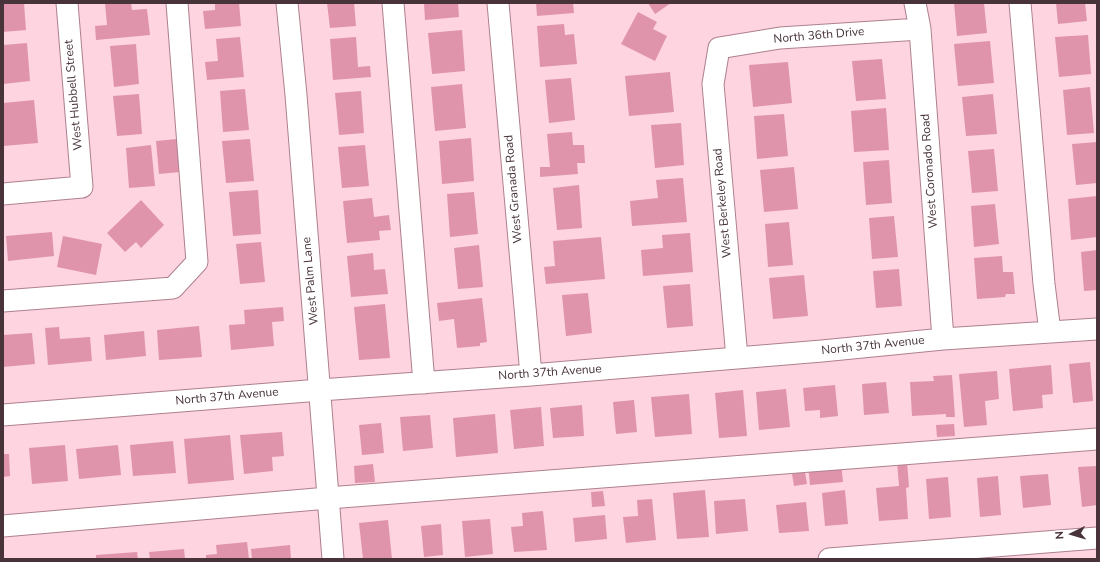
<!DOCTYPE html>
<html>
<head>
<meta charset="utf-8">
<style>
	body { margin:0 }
	#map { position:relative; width:1100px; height:562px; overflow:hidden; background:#fdd4df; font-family:"Nunito Sans",sans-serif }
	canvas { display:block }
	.frame { position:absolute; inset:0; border:4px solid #473339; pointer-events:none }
	.north { position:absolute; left:1052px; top:514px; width:40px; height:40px; -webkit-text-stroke:3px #fff; paint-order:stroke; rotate:265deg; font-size:11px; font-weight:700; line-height:16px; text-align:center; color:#473339 }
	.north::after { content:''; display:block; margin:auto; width:14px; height:18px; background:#473339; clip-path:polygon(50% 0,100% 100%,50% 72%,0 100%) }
</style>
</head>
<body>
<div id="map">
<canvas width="1100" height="562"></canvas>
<div class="frame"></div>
<div class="north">N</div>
</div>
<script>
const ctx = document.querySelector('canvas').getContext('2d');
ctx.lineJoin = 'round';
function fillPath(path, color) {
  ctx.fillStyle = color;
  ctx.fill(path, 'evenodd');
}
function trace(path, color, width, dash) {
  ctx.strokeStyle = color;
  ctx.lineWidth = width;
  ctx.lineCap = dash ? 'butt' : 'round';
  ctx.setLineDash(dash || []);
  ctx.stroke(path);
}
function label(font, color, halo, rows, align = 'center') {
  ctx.font = font + ' "Nunito Sans",sans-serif';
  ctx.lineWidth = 3.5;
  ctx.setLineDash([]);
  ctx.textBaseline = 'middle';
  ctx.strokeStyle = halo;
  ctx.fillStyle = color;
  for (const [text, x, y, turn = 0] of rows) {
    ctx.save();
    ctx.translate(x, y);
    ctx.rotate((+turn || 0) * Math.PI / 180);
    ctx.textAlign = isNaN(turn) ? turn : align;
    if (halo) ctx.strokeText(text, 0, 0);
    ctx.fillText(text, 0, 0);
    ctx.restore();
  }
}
fillPath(new Path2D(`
	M3,3H24L26,30L3,32Z
	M105,3H131L132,10L147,9L150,35L96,40L95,26L107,25Z
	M215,3H239L241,26L205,29L203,11L215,10Z
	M327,3H354L356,26L330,28Z
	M424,3H458L459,17L425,20Z
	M536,3H573L574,13L537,16Z
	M648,3H671L655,14Z
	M954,3H984L987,33L957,36Z
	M1056,3H1085L1087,21L1058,24Z
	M638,12L657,22L653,29L667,36L655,61L621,44Z
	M564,24L565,35L574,34L577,64L540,67L537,26Z
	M462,30L465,71L432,74L428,33Z
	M1088,35L1091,74L1059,77L1055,37Z
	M240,37L244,77L207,80L205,62L218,61L216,39Z
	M356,37L358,67L370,66L371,77L333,80L330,39Z
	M990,41L994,83L958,86L954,44Z
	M27,43L30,81L3,84V45Z
	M136,44L139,84L114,87L110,46Z
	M882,59L886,99L856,101L852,61Z
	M788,62L792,103L753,107L749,65Z
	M670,72L674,112L629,116L625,76Z
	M571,78L575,120L549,123L545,80Z
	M462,84L466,128L435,131L431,87Z
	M1090,87L1094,133L1067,135L1063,90Z
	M245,89L249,130L223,132L220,91Z
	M361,91L364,133L339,135L335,93Z
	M139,94L142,134L117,136L113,96Z
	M993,94L997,134L966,136L962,97Z
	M34,100L38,143L3,146V103Z
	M886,108L889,150L854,152L851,111Z
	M784,114L788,156L757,159L754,116Z
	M681,123L684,165L655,168L651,125Z
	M572,132L573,145H584L585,163H577L578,174L540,177V167H550L547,134Z
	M471,138L474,181L442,184L439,141Z
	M177,139L180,172L159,174L156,141Z
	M250,139L254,181L226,183L222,141Z
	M1097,142V183L1076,185L1072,144Z
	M151,145L155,186L129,188L126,148Z
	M365,145L369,186L342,188L338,147Z
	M994,149L998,191L972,193L968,151Z
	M889,160L892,203L866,205L863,162Z
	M794,167L798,209L764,212L760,170Z
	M683,178L687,222L632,226L630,201L658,198L656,180Z
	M579,185L582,228L557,230L553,188Z
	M258,190L261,234L233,236L229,192Z
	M474,192L478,234L450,237L447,194Z
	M1097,196V237L1071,240L1068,199Z
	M372,198L374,217L389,215L391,230L379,231L380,240L347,243L343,201Z
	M141,200L164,225L141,248L136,242L125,252L107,233Z
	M995,204L999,244L974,247L971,206Z
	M894,216L898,257L872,259L869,218Z
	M789,222L793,265L768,267L765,224Z
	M52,232L54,256L8,261L6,236Z
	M690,233L693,272L643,276L641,250L663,248L662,235Z
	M63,236L102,244L96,275L57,267Z
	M601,237L605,279L546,284L544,267L555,266L553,241Z
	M261,242L265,282L240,284L236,244Z
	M479,245L483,287L458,289L454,248Z
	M1097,250V290L1084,291L1081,252Z
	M373,253L374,270L385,269L388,294L351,297L347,256Z
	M1002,256L1003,272H1013L1015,294H1006L1005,297L977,299L974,258Z
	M899,269L902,306L876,308L873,271Z
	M804,275L808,316L773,319L769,278Z
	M690,284L693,326L667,328L663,286Z
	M588,293L592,333L566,336L562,295Z
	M482,298L487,342L480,343V346L457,348L454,319L439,321L437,303Z
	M385,304L390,358L359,360L354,307Z
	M283,307L284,321L272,322L274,346L231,350L229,325L245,324L244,310Z
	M199,326L202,357L159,360L157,330Z
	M59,327L60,339L90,337L92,361L48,365L45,328Z
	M144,331L146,356L106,360L104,335Z
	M32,333L35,364L3,367V335Z
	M1090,362L1093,401L1073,403L1069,364Z
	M1051,365L1053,394L1042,395L1043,408L1013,411L1009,369Z
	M997,371L999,399L985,401L987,425L964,427L959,374Z
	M952,375L955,417H946V414L912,416L910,382L934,381L933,376Z
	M886,382L889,413L864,415L862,384Z
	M835,385L838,416L820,418V410L805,411L803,388Z
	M786,389L790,427L759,430L756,392Z
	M743,390L747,436L719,438L715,393Z
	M689,394L692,434L655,437L651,397Z
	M634,400L637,432L616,434L613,402Z
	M582,405L584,436L553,438L550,408Z
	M541,407L544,446L514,449L510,410Z
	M495,414L498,453L456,457L453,418Z
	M430,415L433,448L403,451L400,417Z
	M381,423L384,453L362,455L359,425Z
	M954,424L955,436L937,437L936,425Z
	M282,432L284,456L272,457L273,471L244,474L240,435Z
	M230,435L234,480L188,484L184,439Z
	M173,441L176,473L133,476L130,445Z
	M65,445L68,481L32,484L29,448Z
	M118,445L121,475L79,479L76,449Z
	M3,454H9L10,476L3,477Z
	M841,462L843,482L810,485L808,465Z
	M897,462H907L909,487L906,488L908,519L879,521L876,488L899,486Z
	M373,464L375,482L355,483L354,466Z
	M1097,466V505L1082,507L1078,467Z
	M805,472L807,484L794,486L792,474Z
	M1048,474L1051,505L1023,508L1020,476Z
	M998,476L1001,515L980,517L977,478Z
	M948,477L951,517L929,519L926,479Z
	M705,490L709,537L677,539L673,493Z
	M845,490L848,524L825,526L822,493Z
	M603,491L605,506L592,507L591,492Z
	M652,499L656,540L626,543L623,517L638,516L637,500Z
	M745,499L748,531L716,534L714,501Z
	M806,502L809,531L779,533L776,505Z
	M543,511L547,550L514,552L511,527L523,526L522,513Z
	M605,515L607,539L575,542L573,518Z
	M490,519L493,554L465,557L462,521Z
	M388,520L392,559H363L359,523Z
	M441,524L443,555L424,557L421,526Z
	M247,542L249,559H206V555L217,554L216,545Z
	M290,545L291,559H252L251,549Z
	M184,549L185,559H150L149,552Z
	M137,552L138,559H96V555Z`), '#e094ac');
const minor = new Path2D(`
	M287,3L296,95L333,559
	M393,3L424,383
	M498,3L531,375
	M915,3L920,29L943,339
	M1020,3L1044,284L1050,332
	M3,194L82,187L67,3
	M3,301L173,288L197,262L177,3
	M737,358L713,84L719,48L780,38L920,29
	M3,415L320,390L531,375L822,351L943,339L1097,329
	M3,526L328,498L1097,439
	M829,559L1097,538`);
trace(minor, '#ae808d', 23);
trace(minor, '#fff', 21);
label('12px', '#473339', '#fff', [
	["North 36th Drive",819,36,-5],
	["West Hubbell Street",74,95,-95],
	["West Coronado Road",930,171,-94],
	["West Granada Road",514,189,-95],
	["West Berkeley Road",723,203,-95],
	["West Palm Lane",311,281,-95],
	["North 37th Avenue",873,346,-6],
	["North 37th Avenue",550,373,-4],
	["North 37th Avenue",227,397,-5]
]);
</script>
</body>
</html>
